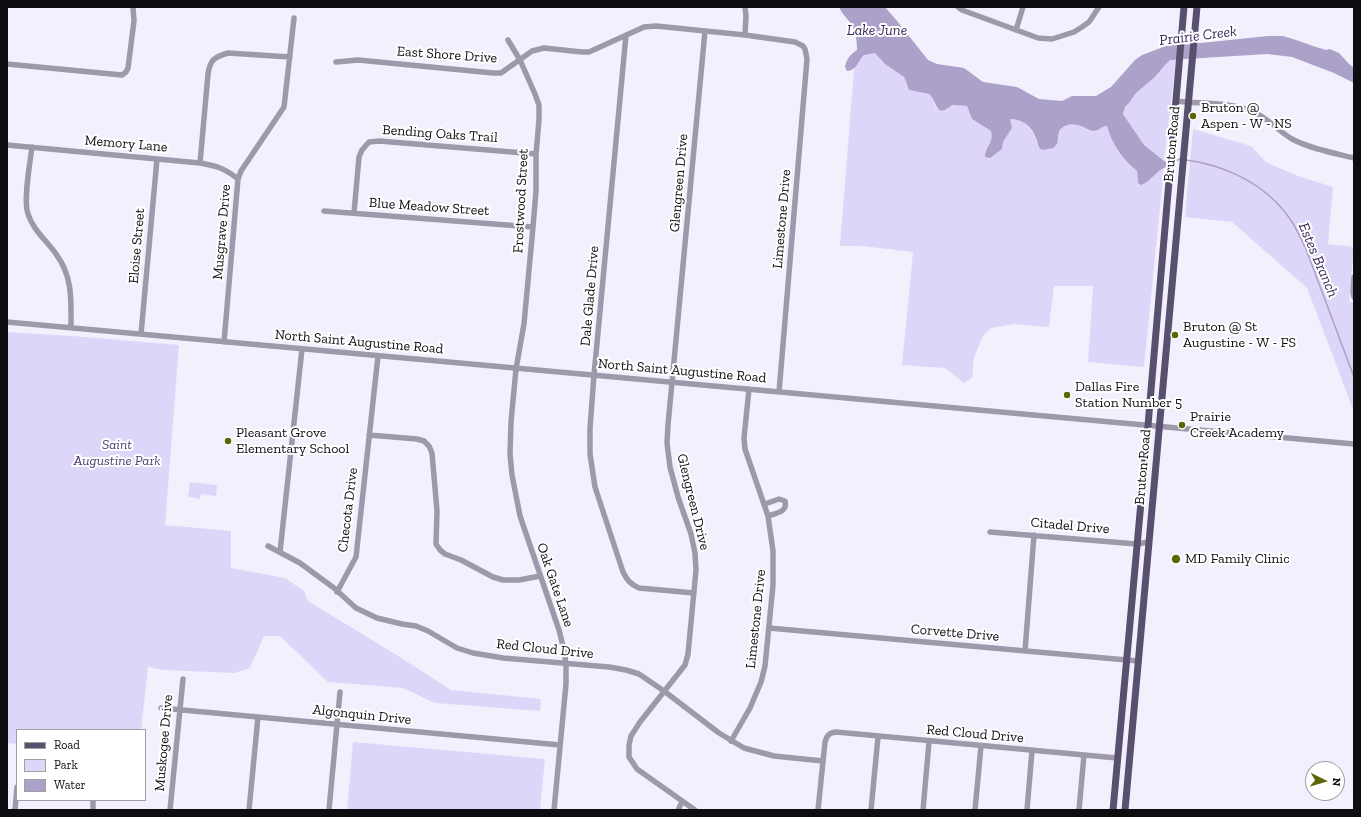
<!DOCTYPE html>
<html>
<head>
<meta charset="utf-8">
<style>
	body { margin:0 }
	#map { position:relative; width:1361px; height:817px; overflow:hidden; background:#f3f0fe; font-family:"Zilla Slab",serif }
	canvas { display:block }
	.frame { position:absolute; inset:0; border:8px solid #0e0d12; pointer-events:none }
	.legend { position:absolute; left:16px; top:729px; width:130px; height:72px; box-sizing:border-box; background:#fff; border:1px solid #9f9ea0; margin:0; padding:5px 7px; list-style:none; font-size:12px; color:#0e0d12 }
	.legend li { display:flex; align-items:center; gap:8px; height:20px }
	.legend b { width:20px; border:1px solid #9f9ea0 }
	.north { position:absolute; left:1305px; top:761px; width:40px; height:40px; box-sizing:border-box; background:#fff; border:1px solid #9f9ea0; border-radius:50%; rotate:95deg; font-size:11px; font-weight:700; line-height:16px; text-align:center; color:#0e0d12 }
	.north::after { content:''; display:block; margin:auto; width:14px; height:18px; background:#5c6607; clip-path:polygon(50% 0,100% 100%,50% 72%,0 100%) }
</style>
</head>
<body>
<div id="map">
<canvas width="1361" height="817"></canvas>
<div class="frame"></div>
<ul class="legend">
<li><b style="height:5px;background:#58506e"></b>Road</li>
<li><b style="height:11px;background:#ded6f8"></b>Park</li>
<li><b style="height:11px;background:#aba1c9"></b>Water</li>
</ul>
<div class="north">N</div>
</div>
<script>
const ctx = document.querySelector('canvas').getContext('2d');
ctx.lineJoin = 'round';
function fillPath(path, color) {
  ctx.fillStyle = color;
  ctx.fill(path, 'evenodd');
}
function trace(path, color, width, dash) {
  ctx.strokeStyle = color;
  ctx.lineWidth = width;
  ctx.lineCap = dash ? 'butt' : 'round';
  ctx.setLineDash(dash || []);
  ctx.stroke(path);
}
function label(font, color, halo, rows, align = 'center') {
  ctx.font = font + ' "Zilla Slab",serif';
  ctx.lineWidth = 4;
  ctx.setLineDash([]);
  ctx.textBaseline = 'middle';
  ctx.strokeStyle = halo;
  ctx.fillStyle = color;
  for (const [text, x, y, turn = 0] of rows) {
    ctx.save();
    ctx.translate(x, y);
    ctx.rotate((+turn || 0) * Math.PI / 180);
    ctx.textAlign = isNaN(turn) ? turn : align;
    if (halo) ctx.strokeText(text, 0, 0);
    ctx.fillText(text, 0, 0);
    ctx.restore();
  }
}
fillPath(new Path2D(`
	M871,52L875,53L881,60L904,77L907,81L909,90L929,94L932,96L936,108L946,110L952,105L967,106L972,119L991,131L992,140L985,153L1002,149L1003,142L1012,128L1009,119C1027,118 1034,132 1038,146L1058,140C1058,125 1069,120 1082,126C1085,127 1087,130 1090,131C1097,133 1101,125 1108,126C1111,144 1123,160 1137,171L1138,183L1152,177L1156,172L1164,167L1144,367L1088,362L1093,286H1054L1049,327L1014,324L991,328L983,336L974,357L972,378L964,383L945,368L902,365L913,252L861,246H840L854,69L864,55Z
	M1176,59L1164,160L1144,145L1123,114L1125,107L1129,103L1136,93L1155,77L1165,65L1170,60Z
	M1193,129L1251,146L1266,162L1298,176L1333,187L1328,244L1354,247L1349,302H1354V412L1307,288L1232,222L1185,217Z
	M7,332L73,336L179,345L165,525L231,531V568L285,578L304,591L308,601L395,654L451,690L541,699L540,711L435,703L403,688L328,682L280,636H264L250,668L234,673L164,670L148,667L141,730H17V744L7,743Z
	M190,482L217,485L216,496L201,494L200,499L188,497Z
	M353,742L545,759L540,810H347Z`), '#ded6f8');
fillPath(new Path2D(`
	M839,7H885L897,21L928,60L937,64L964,68L983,82L1017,87L1039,99L1062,101L1072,96H1096L1111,87L1135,60L1142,55L1171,44L1182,45L1268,36H1283L1296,40L1313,46L1326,50L1330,49L1339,53L1349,64L1354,68V83L1334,73L1292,57L1267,54L1170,60L1165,65L1155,77L1136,93L1129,103L1125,107L1123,114L1144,145L1167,163L1166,167C1155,171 1152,181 1141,185L1138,183L1137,171C1122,159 1112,144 1107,126C1102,126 1099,131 1093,131C1089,131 1085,127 1081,126C1074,123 1063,123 1059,132C1058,135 1058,140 1057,144L1053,148L1042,150C1037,147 1038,141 1035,136C1031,125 1021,119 1010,119L1012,128L1003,142L1002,149L990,158L985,157C985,146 994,144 991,131L972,119L967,106L952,105C935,120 938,101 929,94L909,90L906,81L904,77L885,64L875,53L864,55C859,60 856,71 847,71L845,67C847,58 850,55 857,50C857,41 856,33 852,25C848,19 842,14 839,7Z`), '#aba1c9');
trace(new Path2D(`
	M1186,160C1226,165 1267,185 1290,219C1297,229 1301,239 1306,249L1354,377
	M1173,162L1180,159`), '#aba1c9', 1.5);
trace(new Path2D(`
	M958,7L962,10L1038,38L1052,39L1074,32L1082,27L1089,22L1099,7
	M1016,30L1023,7
	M626,35L594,375L590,428V454L595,487L623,572C627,580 630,584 639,588L694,593
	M745,35L746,16L745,7
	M508,40L520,60L535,94L539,105V120L536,154V191L533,227L524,324L516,369L511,422L510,454L512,475L520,516L559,630L564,650L566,664V684L554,810
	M336,62L358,60L493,73H501L532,51L544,48L582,52H589L644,27L656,26L745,35L795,42L803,46L805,49L807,59L779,392
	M7,64L122,75L126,72L128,68L134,21L133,7
	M1176,101C1200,104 1228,102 1252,111C1267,117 1278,131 1292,139C1311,149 1334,153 1354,158
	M7,145L200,163C217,166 224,168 238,179
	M32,147C30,163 23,201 28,214C33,230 47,241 56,254C73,277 71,300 71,327
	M200,163L208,74C210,60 214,57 228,53L290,57
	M324,211L533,227
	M354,213L359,157L362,150L369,142L379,141L536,154
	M1354,277L1353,292L1354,297
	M7,322L1354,444
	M141,334L157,159
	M224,342L238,179L241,171L284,107L294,18
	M369,435L417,439L424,441L429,446L432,453L437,511L436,544L440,550L445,554L461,560L493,577L503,580H519L540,576
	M765,504L779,499L785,501C788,512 776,513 768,516
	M990,532L1137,544L1149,542
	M268,546L300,563L334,588L356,608L377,618L402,624L416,626L428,631L457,648L473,653L503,658L609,667L626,670L639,674L664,691L719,733L744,748L774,756L823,761
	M280,552L302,349
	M337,592L356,557L378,356
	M769,628L1138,661
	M1025,651L1034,535
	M161,708L560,745
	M731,741L750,708L761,682L765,666L773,585V551L768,516L745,449L744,438L749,389
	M15,810L17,787
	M93,810V800
	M170,810L183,679
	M249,810L258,717
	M329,810L340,692
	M678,810L682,802
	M695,810L637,769L629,757V745L631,736L640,722L685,665L688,654L696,570L695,553L691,534L678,497L670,467L667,443L668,425L705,31
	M818,810L825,742C827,735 829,733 836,732L1117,758
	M871,810L878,737
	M923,810L929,742
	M975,810L981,746
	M1027,810L1032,751
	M1079,810L1084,755`), '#9d99aa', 5.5);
trace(new Path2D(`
	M1113,810L1148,425L1184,7
	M1125,810L1197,7`), '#58506e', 7);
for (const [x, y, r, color] of [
	[1193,116,4,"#5c6607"],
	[1175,335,4,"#5c6607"],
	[1067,395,4,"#5c6607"],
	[1182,425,4,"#5c6607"],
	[228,441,4,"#5c6607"],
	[1176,559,5,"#5c6607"]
]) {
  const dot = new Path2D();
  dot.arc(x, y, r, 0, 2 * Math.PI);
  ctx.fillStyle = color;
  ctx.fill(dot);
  trace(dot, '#fff', 1.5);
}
label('14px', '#0e0d12', '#fff', [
	["East Shore Drive",447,55,4],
	["Bending Oaks Trail",440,134,4],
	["Memory Lane",126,144,5],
	["Bruton Road",1172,144,-85],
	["Glengreen Drive",679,183,-85],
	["Frostwood Street",521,201,-87],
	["Blue Meadow Street",429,207,4],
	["Limestone Drive",782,219,-85],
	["Musgrave Drive",222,232,-85],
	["Eloise Street",137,246,-85],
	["Dale Glade Drive",590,296,-85],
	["North Saint Augustine Road",359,342,5],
	["North Saint Augustine Road",682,371,5],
	["Bruton Road",1143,467,-85],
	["Glengreen Drive",693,502,76],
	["Checota Drive",348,510,-83],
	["Citadel Drive",1070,526,5],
	["Oak Gate Lane",555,585,71],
	["Limestone Drive",756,619,-84],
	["Corvette Drive",955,633,5],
	["Red Cloud Drive",545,649,6],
	["Algonquin Drive",362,715,6],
	["Red Cloud Drive",975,734,5],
	["Muskogee Drive",164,743,-85]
]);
label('14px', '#0e0d12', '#fff', [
	["Bruton @",1201,108],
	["Aspen - W - NS",1201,124],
	["Bruton @ St",1183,327],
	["Augustine - W - FS",1183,343],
	["Dallas Fire",1075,387],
	["Station Number 5",1075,403],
	["Prairie",1190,417],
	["Creek Academy",1190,433],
	["Pleasant Grove",236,433],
	["Elementary School",236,449],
	["MD Family Clinic",1185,559]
], 'left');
label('italic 14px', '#4d3d72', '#fff', [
	["Saint",117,445],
	["Augustine Park",117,461]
]);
label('italic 15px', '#38275a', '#fff', [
	["Lake June",877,31],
	["Prairie Creek",1198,36,-7],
	["Estes Branch",1318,260,67]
]);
</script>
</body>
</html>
